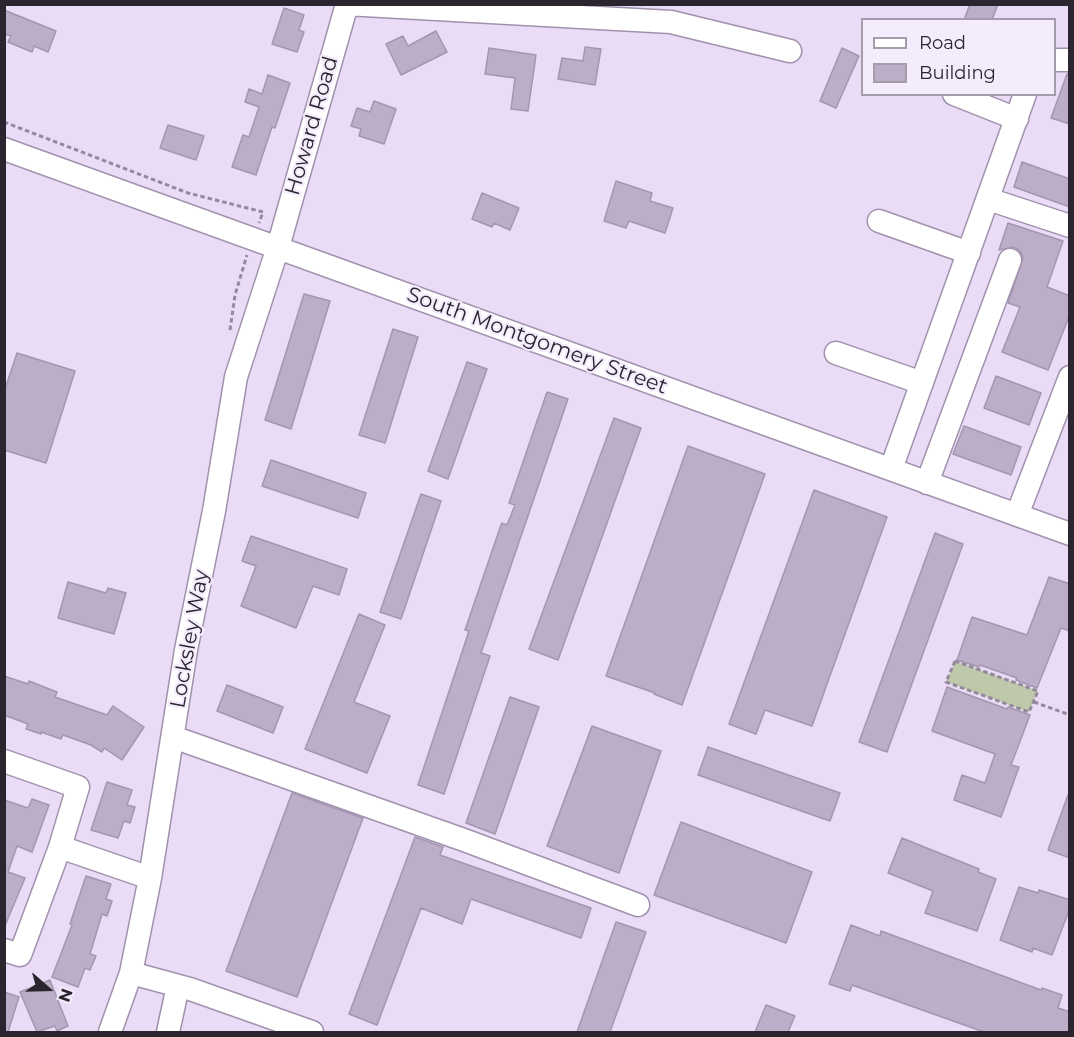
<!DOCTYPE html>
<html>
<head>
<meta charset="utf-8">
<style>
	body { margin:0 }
	#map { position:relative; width:1074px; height:1037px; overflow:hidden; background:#eadbf7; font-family:Montserrat,sans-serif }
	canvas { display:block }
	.frame { position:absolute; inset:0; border:6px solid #2b252f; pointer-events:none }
	.legend { position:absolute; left:861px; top:18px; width:195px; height:78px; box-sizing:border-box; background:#f4ebfc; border:2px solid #a49caa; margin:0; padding:8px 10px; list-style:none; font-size:18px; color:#2b252f }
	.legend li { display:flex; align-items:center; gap:12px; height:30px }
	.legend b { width:30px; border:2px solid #a49caa }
	.north { position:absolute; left:18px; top:959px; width:60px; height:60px; -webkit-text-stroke:4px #f4ebfc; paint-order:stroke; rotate:110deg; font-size:16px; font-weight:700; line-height:24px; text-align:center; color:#2b252f }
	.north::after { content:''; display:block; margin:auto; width:21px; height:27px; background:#2b252f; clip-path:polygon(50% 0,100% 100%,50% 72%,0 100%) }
</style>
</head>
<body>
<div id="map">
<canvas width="1074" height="1037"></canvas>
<div class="frame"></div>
<ul class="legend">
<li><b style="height:8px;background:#fff"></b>Road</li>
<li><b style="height:16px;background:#bcaec9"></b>Building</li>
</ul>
<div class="north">N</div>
</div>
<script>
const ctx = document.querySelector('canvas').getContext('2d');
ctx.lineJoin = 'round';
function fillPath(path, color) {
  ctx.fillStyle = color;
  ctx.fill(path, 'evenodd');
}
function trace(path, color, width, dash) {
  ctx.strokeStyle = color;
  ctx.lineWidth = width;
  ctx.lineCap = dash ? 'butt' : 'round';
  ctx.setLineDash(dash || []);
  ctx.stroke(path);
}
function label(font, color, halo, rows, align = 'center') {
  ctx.font = font + ' Montserrat,sans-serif';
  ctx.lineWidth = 4.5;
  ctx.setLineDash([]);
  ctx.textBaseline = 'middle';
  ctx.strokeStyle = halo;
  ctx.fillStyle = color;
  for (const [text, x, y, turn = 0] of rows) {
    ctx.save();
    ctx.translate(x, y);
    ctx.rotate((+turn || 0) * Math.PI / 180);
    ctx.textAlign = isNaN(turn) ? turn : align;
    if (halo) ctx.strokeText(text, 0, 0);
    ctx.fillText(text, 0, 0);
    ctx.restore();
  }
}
fillPath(new Path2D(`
	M955,661L1038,691L1029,712L946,682Z`), '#bec8aa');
const building = new Path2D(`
	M970,4H998L992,20H964Z
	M284,8L304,15L299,30L304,32L297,52L272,44Z
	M4,10L56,31L48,52L34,46L32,52L8,42L11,36L4,34Z
	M436,31L447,52L401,75L386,44L403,36L408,46Z
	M585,47L601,49L595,85L558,79L562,58L583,61Z
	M489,48L536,55L528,111L511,109L515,78L485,74Z
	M842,48L859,56L836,108L820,101Z
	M1067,74H1070V124L1051,118Z
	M268,75L290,83L275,128L272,127L256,175L232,167L243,135L249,137L259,107L245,102L249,89L262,94Z
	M374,101L396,109L384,144L359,136L361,129L351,126L357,108L370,112Z
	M168,125L204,136L196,160L160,148Z
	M1022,162L1070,179V207L1014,187Z
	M616,181L652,193L650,201L673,208L665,233L629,221L626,228L604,221Z
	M482,193L519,208L510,230L494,223L492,227L472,219Z
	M1008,223L1063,241L1047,287L1070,296V314L1048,370L1002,352L1020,307L1008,303L1023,258L1020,251L1014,247L999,250Z
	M304,294L330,301L291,429L265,420Z
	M393,329L418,337L385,443L359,435Z
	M17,353L75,371L46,463L4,450V392Z
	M467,362L487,369L448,479L428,471Z
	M996,376L1041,393L1029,425L984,408Z
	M547,392L568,399L481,653L490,656L444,794L418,785L469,631L465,630L501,525L502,523L507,525L515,505L509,503Z
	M614,418L641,428L558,660L529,649Z
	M964,426L1021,447L1011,475L953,454Z
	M688,446L765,474L682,705L654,694L655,693L606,676Z
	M271,460L366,493L358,518L262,486Z
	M814,490L887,517L812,726L765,710L756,734L729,724Z
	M421,494L441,501L401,619L380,612Z
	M935,533L963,544L887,752L859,742Z
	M251,536L347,569L339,595L313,586L296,628L241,606L256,566L242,561Z
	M1049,577L1070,584V631L1061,628L1037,688L1016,680L1017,678L980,665L979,667L957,660L972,617L1027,635Z
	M68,582L106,593L108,588L126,593L114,634L58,618Z
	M359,614L385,625L354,702L390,716L367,773L305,749Z
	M4,676L28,684L29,681L57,692L55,697L107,715L113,706L144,727L122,760L104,748L102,752L91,745L63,735L61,739L41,732V734L26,729L28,724L4,715Z
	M227,685L283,707L273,733L217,711Z
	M947,687L1007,709L1008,707L1030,715L1011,765L1019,767L1001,817L954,800L962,775L985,783L995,754L932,731Z
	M510,697L539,707L495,834L466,823Z
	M592,726L661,751L619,873L547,846Z
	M708,747L840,793L830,821L698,775Z
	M107,782L132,790L127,805L135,807L130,823L124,821L118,838L91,830Z
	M292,793L363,818L297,997L226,971Z
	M1068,795H1070V858L1048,850Z
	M32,799L49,805L32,852L17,846L8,872L25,878L4,928V800L28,808Z
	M681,822L812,872L786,943L654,895Z
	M415,837L443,847L440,855L591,908L581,938L471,899L462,924L421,908L377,1025L349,1014Z
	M902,838L979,869L978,872L996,879L977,931L925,913L933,891L888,873Z
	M86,876L111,884L106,899L112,901L107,916L102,914L90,954L96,956L90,970L85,968L78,987L52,977L72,925L70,924Z
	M1019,887L1038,893L1039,890L1070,900V908L1052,955L1033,948L1032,952L1000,940Z
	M616,922L646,932L610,1032H577Z
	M851,925L880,936L881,931L1041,990L1042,988L1062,995L1058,1008L1070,1012V1032H984L852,985L850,991L829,984Z
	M50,980L68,1026L57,1031L55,1026L37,1032L20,992Z
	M4,992L19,997L8,1032H4Z
	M766,1005L795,1016L788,1032H755Z`);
fillPath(building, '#bcaec9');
trace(building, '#a396b0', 1.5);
const minor = new Path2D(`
	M346,4L671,22L790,51
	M1054,60H1070
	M954,94L1017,119
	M4,149L1070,534
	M988,199L1070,226
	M879,221L969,253
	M836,353L922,383
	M891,469L1025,94
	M927,483L1010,260
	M1017,515L1070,377
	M173,737L464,840L638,905
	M4,761L78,787L60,847L20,955L4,950
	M60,847L150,878
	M131,973L190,989L312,1032
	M110,1032L131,973L150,878L186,650L214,511L236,377L278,247L347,4
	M168,1032L178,986`);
trace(minor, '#a092ac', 25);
trace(new Path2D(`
	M4,122L188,193L263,212L259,223
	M230,330L235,295L247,255
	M955,661L1038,691L1029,712L946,682Z
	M1034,702L1070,715`), '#94899d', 3, [4.5, 3]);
trace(minor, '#fff', 22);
label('21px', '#2b252f', '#f4ebfc', [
	["Howard Road",312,126,-74],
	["South Montgomery Street",537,341,20],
	["Locksley Way",190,639,-80]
]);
</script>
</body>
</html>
